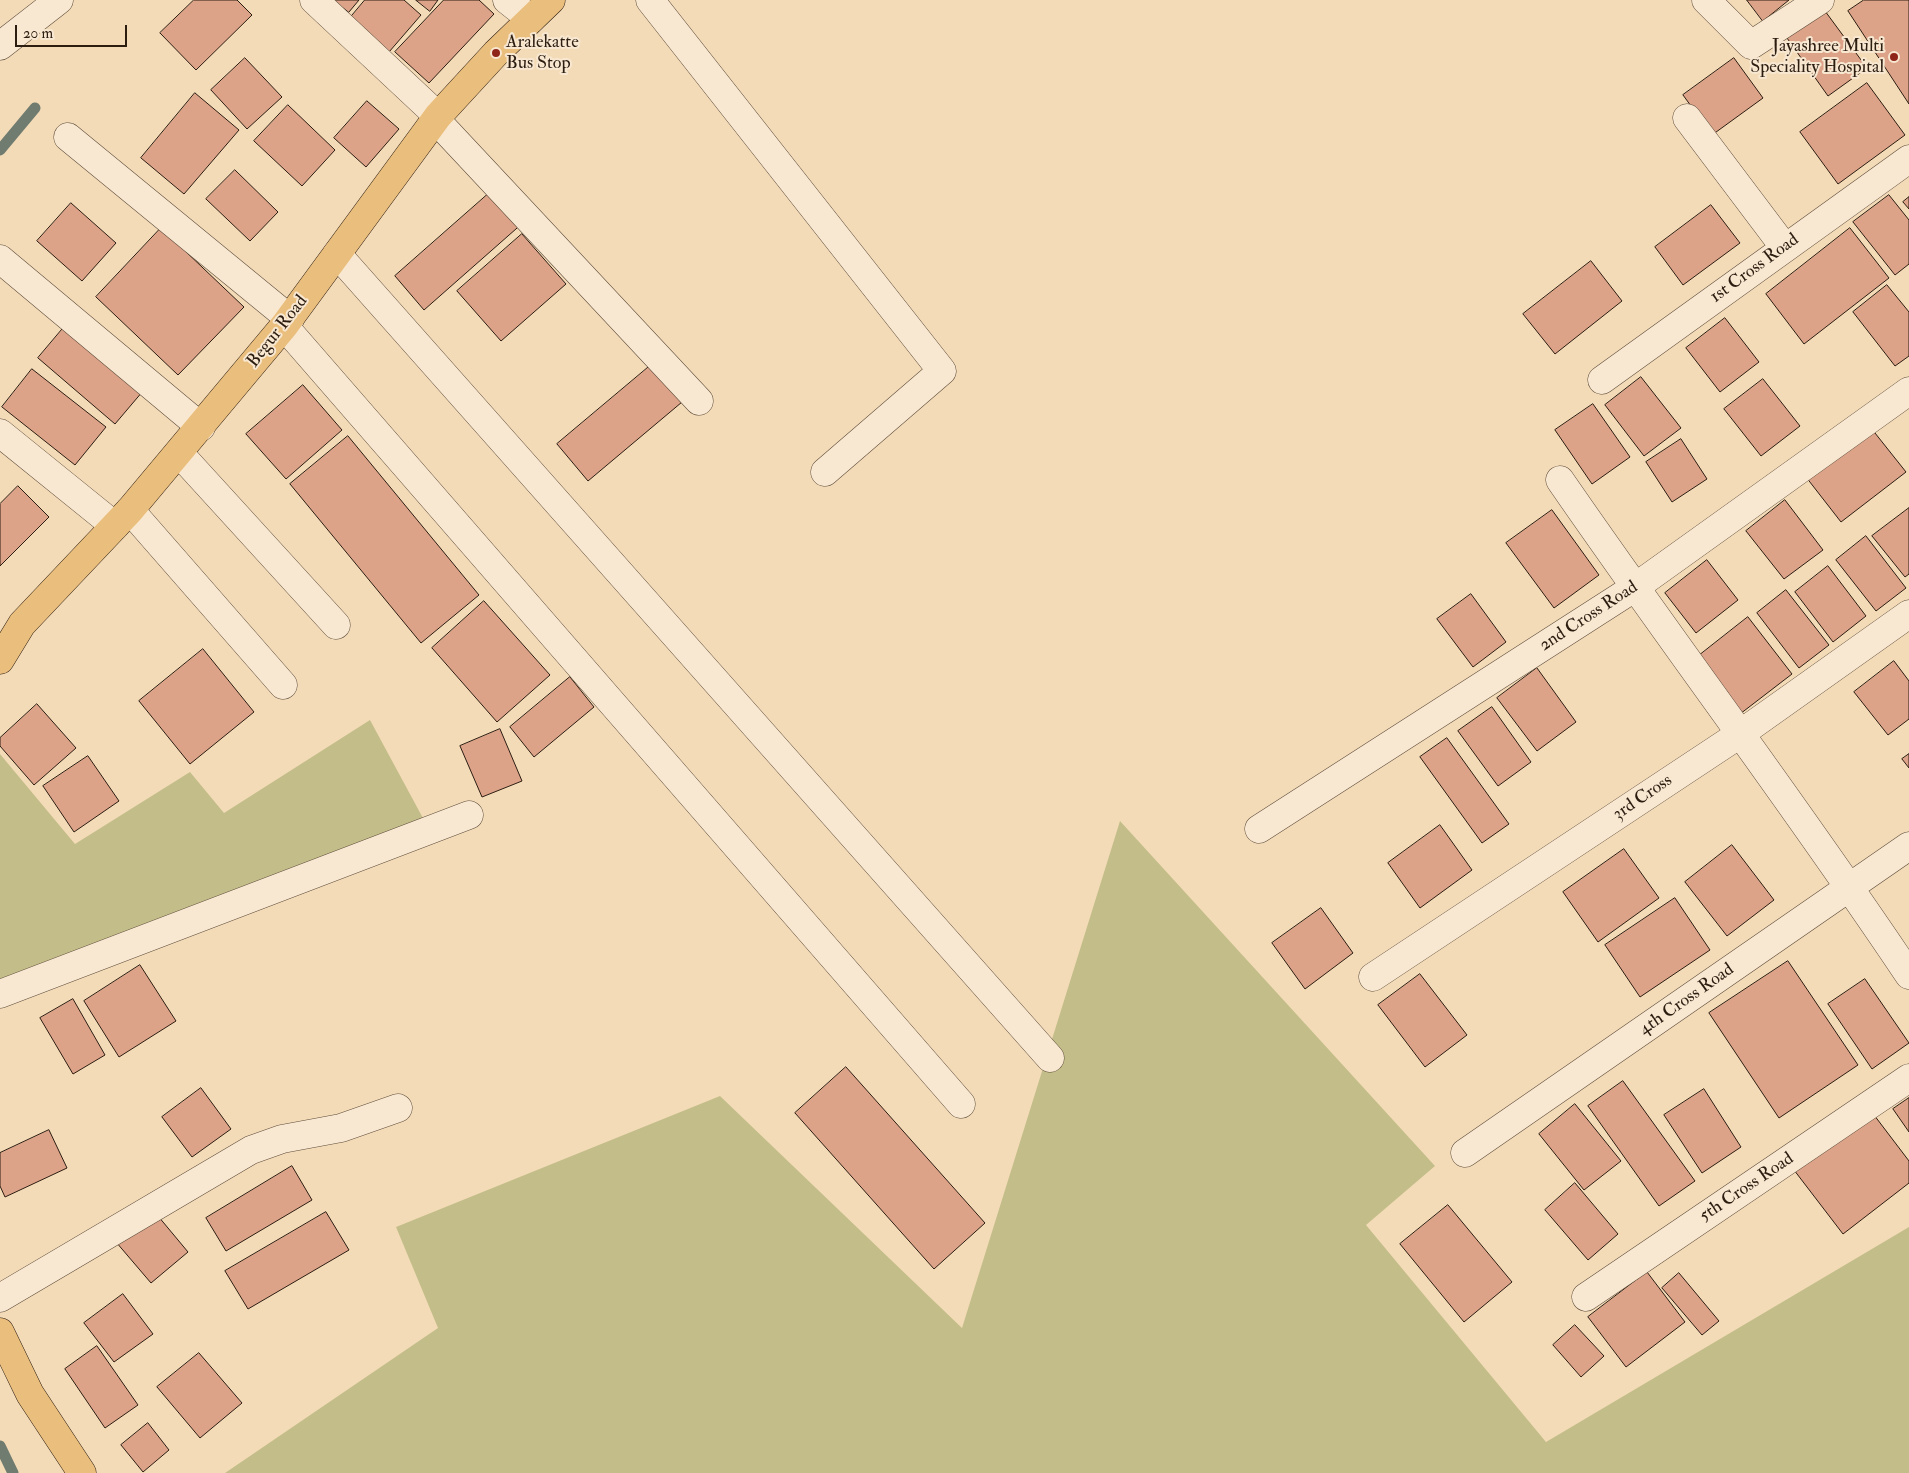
<!DOCTYPE html>
<html>
<head>
<meta charset="utf-8">
<style>
	body { margin:0 }
	#map { position:relative; width:1909px; height:1473px; overflow:hidden; background:#f4dbb8; font-family:"IM FELL Double Pica",serif }
	canvas { display:block }
	.scale { position:absolute; left:15px; top:25px; width:112px; height:22px; box-sizing:border-box; border:2px solid #2c1d11; border-top:0; padding-left:6px; font-size:15px; line-height:18px; white-space:nowrap; color:#2c1d11; -webkit-text-stroke:4px #f8e8d1; paint-order:stroke }
</style>
</head>
<body>
<div id="map">
<canvas width="1909" height="1473"></canvas>
<div class="scale">20 m</div>
</div>
<script>
const ctx = document.querySelector('canvas').getContext('2d');
ctx.lineJoin = 'round';
function fillPath(path, color) {
  ctx.fillStyle = color;
  ctx.fill(path, 'evenodd');
}
function trace(path, color, width, dash) {
  ctx.strokeStyle = color;
  ctx.lineWidth = width;
  ctx.lineCap = dash ? 'butt' : 'round';
  ctx.setLineDash(dash || []);
  ctx.stroke(path);
}
function label(font, color, halo, rows, align = 'center') {
  ctx.font = font + ' "IM FELL Double Pica",serif';
  ctx.lineWidth = 4;
  ctx.setLineDash([]);
  ctx.textBaseline = 'middle';
  ctx.strokeStyle = halo;
  ctx.fillStyle = color;
  for (const [text, x, y, turn = 0] of rows) {
    ctx.save();
    ctx.translate(x, y);
    ctx.rotate((+turn || 0) * Math.PI / 180);
    ctx.textAlign = isNaN(turn) ? turn : align;
    if (halo) ctx.strokeText(text, 0, 0);
    ctx.fillText(text, 0, 0);
    ctx.restore();
  }
}
fillPath(new Path2D(`
	M370,720L424,820L0,986V754L75,844L190,772L224,813Z
	M1120,821L1435,1166L1366,1225L1546,1442L1909,1227V1473H225L438,1328L396,1227L720,1096L962,1328Z`), '#c3be89');
trace(new Path2D(`
	M0,150L35,108
	M0,1446L13,1473`), '#6f7c6f', 11);
const building = new Path2D(`
	M194,0H237L252,15L196,70L160,33Z
	M333,0H359L349,12Z
	M365,0H404L421,15L389,52L350,18Z
	M416,0H438L430,11Z
	M444,0H479L494,14L429,83L395,52Z
	M1747,0H1789L1763,21Z
	M1864,0H1909V104L1848,11Z
	M1825,11L1867,68L1828,96L1787,38Z
	M245,58L282,97L247,129L211,90Z
	M1734,58L1763,98L1712,135L1683,95Z
	M1867,83L1905,135L1838,184L1800,132Z
	M195,93L239,130L184,194L141,158Z
	M367,101L399,129L366,167L334,138Z
	M288,105L335,150L302,186L254,141Z
	M235,170L278,212L250,241L206,199Z
	M495,188L525,221L424,310L395,276Z
	M1889,195L1909,220V264L1895,275L1853,222Z
	M1909,197V209L1903,202Z
	M71,203L116,243L82,281L37,241Z
	M1711,205L1740,243L1683,285L1655,247Z
	M161,228L244,307L178,375L96,297Z
	M1850,228L1889,278L1804,344L1766,294Z
	M522,234L566,284L501,341L457,291Z
	M1591,261L1622,301L1555,354L1523,314Z
	M1887,285L1909,312V356L1895,366L1853,312Z
	M1725,318L1759,362L1720,392L1686,348Z
	M65,326L143,391L115,424L38,358Z
	M657,360L688,397L588,481L557,444Z
	M32,369L106,427L75,465L2,407Z
	M1641,377L1681,428L1644,456L1605,405Z
	M1763,379L1800,426L1761,456L1724,409Z
	M303,385L342,430L286,479L246,434Z
	M1593,404L1630,457L1592,484L1555,430Z
	M1871,428L1906,472L1841,522L1806,477Z
	M348,436L479,595L421,643L290,484Z
	M1681,439L1707,479L1672,502L1646,462Z
	M18,486L49,517L0,566V504Z
	M1785,500L1823,550L1784,579L1746,531Z
	M1909,508V574L1905,577L1872,536Z
	M1552,510L1599,575L1554,608L1506,543Z
	M1866,536L1906,588L1876,611L1836,560Z
	M1707,560L1738,600L1696,633L1665,593Z
	M1828,566L1866,616L1833,642L1795,592Z
	M1786,590L1829,645L1799,668L1757,613Z
	M1471,594L1506,642L1473,667L1437,619Z
	M484,601L550,675L497,722L432,648Z
	M1748,617L1792,674L1740,714L1696,658Z
	M203,649L254,712L190,764L139,701Z
	M1894,661L1909,681V719L1888,735L1854,692Z
	M1537,668L1576,722L1537,751L1497,698Z
	M570,677L594,707L534,757L510,727Z
	M37,704L76,748L34,785L0,746V738Z
	M1492,707L1531,762L1498,786L1458,731Z
	M500,729L522,781L482,797L460,746Z
	M1447,738L1509,824L1482,843L1420,757Z
	M1909,754V768L1902,759Z
	M88,756L119,801L74,832L43,786Z
	M1440,825L1472,870L1420,908L1388,863Z
	M1732,845L1774,900L1727,936L1685,882Z
	M1624,849L1659,898L1598,942L1563,892Z
	M1675,898L1710,950L1640,997L1605,945Z
	M1321,908L1353,953L1305,989L1272,943Z
	M1788,961L1858,1065L1779,1118L1709,1013Z
	M140,965L176,1021L119,1057L84,1001Z
	M1420,974L1467,1035L1425,1067L1378,1005Z
	M1865,979L1909,1043L1872,1069L1828,1004Z
	M73,999L105,1055L73,1074L40,1018Z
	M846,1067L985,1223L934,1269L795,1113Z
	M1623,1081L1695,1181L1659,1206L1588,1106Z
	M201,1088L231,1129L192,1157L162,1117Z
	M1704,1089L1741,1147L1702,1173L1664,1115Z
	M1909,1098V1132L1893,1109Z
	M1575,1104L1621,1161L1584,1190L1539,1134Z
	M1871,1111L1909,1161V1183L1843,1234L1794,1170Z
	M49,1130L67,1168L5,1197L0,1186V1153Z
	M292,1166L312,1200L226,1251L206,1218Z
	M1575,1183L1618,1234L1588,1260L1545,1210Z
	M1448,1205L1512,1282L1464,1322L1400,1244Z
	M153,1210L188,1252L151,1283L116,1242Z
	M326,1212L349,1250L248,1309L225,1271Z
	M1647,1272L1685,1322L1626,1367L1588,1317Z
	M1679,1273L1719,1321L1702,1335L1662,1288Z
	M123,1294L153,1334L114,1362L84,1323Z
	M1575,1325L1604,1356L1581,1377L1553,1345Z
	M97,1346L138,1405L105,1428L65,1369Z
	M199,1353L242,1403L200,1438L157,1387Z
	M148,1423L169,1450L143,1472L121,1445Z`);
fillPath(building, '#dca389');
trace(building, '#2c1d11', 1);
const minor = new Path2D(`
	M314,0L438,116
	M507,0L531,19
	M650,0L942,371L825,472
	M1706,0L1751,45L1820,0
	M0,46L59,0
	M1687,118L1785,248
	M436,120L699,401
	M68,137L290,319
	M337,254L1050,1058
	M0,259L201,427
	M284,326L961,1104
	M1602,380L1909,159
	M0,433L115,526
	M179,453L336,625
	M1560,480C1675,647 1797,807 1909,975
	M130,510L283,685
	M1259,829L1634,588L1909,391
	M1373,977L1740,734L1909,614
	M0,994L469,815
	M1465,1153L1909,846
	M1586,1297L1909,1078
	M0,1298L251,1150L282,1139L341,1128L398,1108`);
const major = new Path2D(`
	M0,660L22,624L130,510L284,326L438,116L496,53L551,0
	M0,1332L30,1394L82,1473`);
trace(minor, '#5e4c3b', 29);
trace(major, '#2c1d11', 29);
trace(minor, '#f8e8d1', 28);
trace(major, '#eabe7c', 28);
for (const [x, y, r, color] of [
	[496,53,5,"#8f2418"],
	[1894,57,5,"#8f2418"]
]) {
  const dot = new Path2D();
  dot.arc(x, y, r, 0, 2 * Math.PI);
  ctx.fillStyle = color;
  ctx.fill(dot);
  trace(dot, '#f8e8d1', 2);
}
label('18px', '#2c1d11', '#f8e8d1', [
	["Aralekatte",506,43],
	["Bus Stop",506,64],
	["Jayashree Multi",1884,47,"right"],
	["Speciality Hospital",1884,68,"right"]
], 'left');
label('18px', '#2c1d11', '#f8e8d1', [
	["1st Cross Road",1755,269,-36],
	["Begur Road",278,332,-52],
	["2nd Cross Road",1589,617,-33],
	["3rd Cross",1643,798,-34],
	["4th Cross Road",1687,1000,-35],
	["5th Cross Road",1747,1188,-34]
]);
</script>
</body>
</html>
